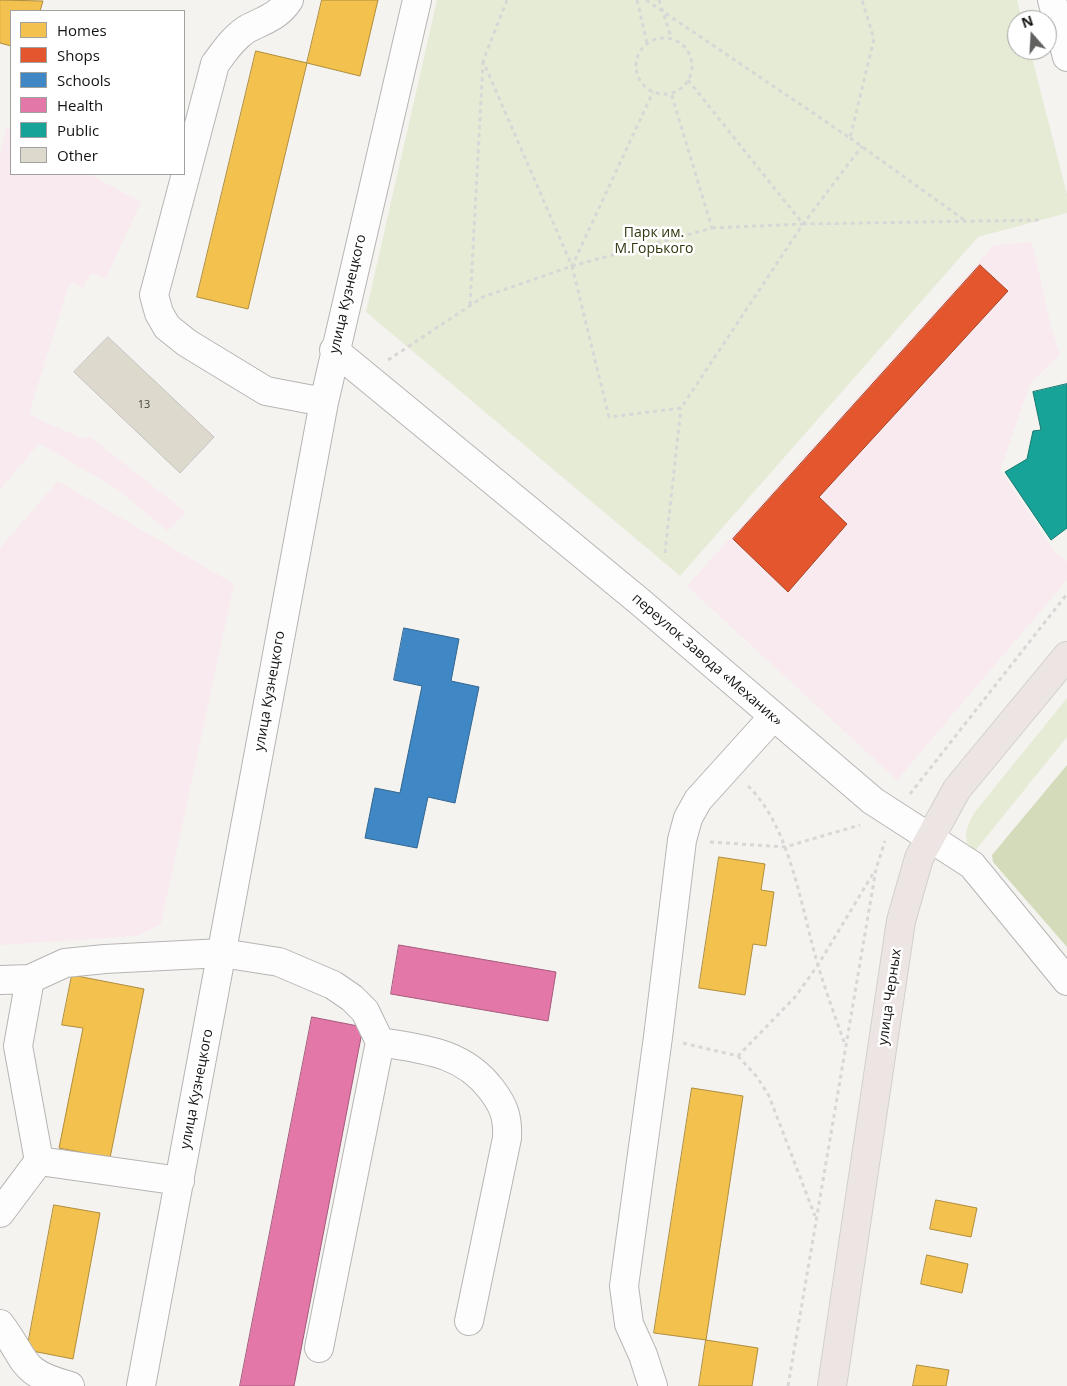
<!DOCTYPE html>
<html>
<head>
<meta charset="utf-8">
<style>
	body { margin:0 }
	#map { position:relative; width:1067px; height:1386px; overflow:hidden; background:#f5f3f0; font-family:"Open Sans",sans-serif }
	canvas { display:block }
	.legend { position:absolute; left:10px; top:10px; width:175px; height:165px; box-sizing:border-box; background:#fff; border:1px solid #a1a1a0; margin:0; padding:6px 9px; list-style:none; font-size:15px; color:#141311 }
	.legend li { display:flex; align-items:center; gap:10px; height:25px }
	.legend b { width:25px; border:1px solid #a1a1a0 }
	.north { position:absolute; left:1007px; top:10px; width:50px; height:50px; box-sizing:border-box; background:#fff; border:1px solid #a1a1a0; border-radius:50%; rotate:341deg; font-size:14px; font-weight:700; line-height:20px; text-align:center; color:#141311 }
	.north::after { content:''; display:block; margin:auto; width:18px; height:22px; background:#63615f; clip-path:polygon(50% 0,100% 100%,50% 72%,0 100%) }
</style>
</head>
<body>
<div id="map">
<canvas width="1067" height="1386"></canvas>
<ul class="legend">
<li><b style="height:14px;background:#f2c14e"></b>Homes</li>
<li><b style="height:14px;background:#e4572e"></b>Shops</li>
<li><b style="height:14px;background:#3f88c5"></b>Schools</li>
<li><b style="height:14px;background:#e377a8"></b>Health</li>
<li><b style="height:14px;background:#17a398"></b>Public</li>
<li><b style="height:14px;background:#ded9cd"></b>Other</li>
</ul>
<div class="north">N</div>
</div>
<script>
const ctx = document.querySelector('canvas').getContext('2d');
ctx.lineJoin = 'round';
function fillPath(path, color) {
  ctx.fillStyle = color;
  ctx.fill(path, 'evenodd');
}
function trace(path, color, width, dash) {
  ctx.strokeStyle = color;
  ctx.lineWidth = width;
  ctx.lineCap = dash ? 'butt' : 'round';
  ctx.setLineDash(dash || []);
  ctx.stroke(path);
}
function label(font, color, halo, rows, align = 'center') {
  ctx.font = font + ' "Open Sans",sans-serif';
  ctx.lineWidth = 5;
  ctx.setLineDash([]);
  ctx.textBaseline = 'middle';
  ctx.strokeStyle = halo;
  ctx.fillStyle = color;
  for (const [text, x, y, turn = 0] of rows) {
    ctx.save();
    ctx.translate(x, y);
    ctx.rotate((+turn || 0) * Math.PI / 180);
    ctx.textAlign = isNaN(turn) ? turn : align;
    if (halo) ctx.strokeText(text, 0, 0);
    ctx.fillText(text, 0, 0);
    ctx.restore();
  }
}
fillPath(new Path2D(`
	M6,128L11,131V174H89L141,202L106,278L91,273L83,288L70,282L29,413L46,423L82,438L90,437L186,512L168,531L117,489L39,443L0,490V156Z
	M1032,242L1051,327L1060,355L1030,384L1000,470L1054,551L1067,561V580L897,780L687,586L994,245Z
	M58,481L234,584L161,924L137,936L0,945V548Z`), '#f8eaef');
fillPath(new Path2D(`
	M437,0H1017L1022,20H1017V50H1030L1067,194V213L978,237L680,576L366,312Z
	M1067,698V737L975,851C960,840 967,827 974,813Z`), '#e6ebd6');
fillPath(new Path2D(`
	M1067,765V947L993,862L992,855Z`), '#d4dbbb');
const homes = new Path2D(`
	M0,0L43,1L40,11H11V46L0,43Z
	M322,0H378L360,76L307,63Z
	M256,51L307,63L248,309L197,297Z
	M719,857L765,864L761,890L774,892L766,946L753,944L745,995L699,988Z
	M72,975L144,989L110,1158L59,1148L83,1028L62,1025Z
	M692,1088L743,1096L706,1340L654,1333Z
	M936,1200L977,1208L971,1237L930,1229Z
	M54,1205L100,1213L73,1359L27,1350Z
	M927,1255L968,1264L962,1293L921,1284Z
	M706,1340L758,1348L752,1386H699Z
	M917,1365L949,1370L946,1386H913Z`);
fillPath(homes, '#f2c14e');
trace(homes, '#af8d3c', 1);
const shops = new Path2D(`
	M980,265L1008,291L819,497L847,524L788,592L733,539Z`);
fillPath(shops, '#e4572e');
trace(shops, '#a64325', 1);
const schools = new Path2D(`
	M404,628L459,639L451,681L479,687L455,803L428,797L417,848L365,838L375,788L400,793L422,686L394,680Z`);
fillPath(schools, '#3f88c5');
trace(schools, '#32658f', 1);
const health = new Path2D(`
	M399,945L556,972L548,1021L391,994Z
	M312,1017L363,1027L294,1386H240Z`);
fillPath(health, '#e377a8');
trace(health, '#a5597b', 1);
const public = new Path2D(`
	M1067,384V528L1051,540L1005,472L1027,459L1033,431L1041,430L1033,392Z`);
fillPath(public, '#17a398');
trace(public, '#167870', 1);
const building = new Path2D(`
	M108,337L214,437L180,473L74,372Z`);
fillPath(building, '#ded9cd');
trace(building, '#c3c2c0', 1);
const minor = new Path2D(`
	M289,0C278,17 264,20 247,29C233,38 224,52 215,64L154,295L159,313L167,327L187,343L266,391L324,402
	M1052,0L1067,57
	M334,350L639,601L873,801L972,865L1067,981
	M0,980L30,979L65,963L105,959L222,953L279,962L333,985L352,998L365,1011L380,1042L319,1348
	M380,1042C423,1049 463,1052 491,1089C504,1106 508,1117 507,1138L469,1321
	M39,1161L180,1181
	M0,1213L39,1161L18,1046L30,979
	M0,1324C29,1362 17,1371 70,1386
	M141,1386L324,402L417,0
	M653,1386L643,1355L629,1324L624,1286L658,1037L682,840L688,818L698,800L773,717`);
const major = new Path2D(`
	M832,1386L901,921L919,858L957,789L1067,656`);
trace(minor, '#b7b5b4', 30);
trace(major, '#d1d0ce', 30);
trace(new Path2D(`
	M507,0L483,61L572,266L653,92
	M637,0L647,43
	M646,0L850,138L874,39L862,0
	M659,0L671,37
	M636 66a28 28 0 1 1 56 0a28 28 0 1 1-56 0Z
	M688,80L803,224L1042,220
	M850,138L967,222
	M712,228L803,224
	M572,266L609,417L681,408L803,224L862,146
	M470,305L483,62
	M388,360L483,297L572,266L712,228L671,93
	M665,553L681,408
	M748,786C790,826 801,907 817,962C825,989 835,1016 844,1042
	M910,794L1067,594
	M710,842L785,847L860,825
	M683,1043L738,1056L795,997L818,965L874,872
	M738,1056L757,1077L769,1096L815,1216
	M788,1386L876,869L885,841`), '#d7d7d6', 3, [4, 4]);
trace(minor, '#fefdfd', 28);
trace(major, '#ede5e3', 28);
label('11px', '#464440', null, [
	["13",144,405]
]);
label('14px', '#2f380d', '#fff', [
	["Парк им.",654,233],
	["М.Горького",654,249]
]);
label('14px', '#141311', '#fff', [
	["улица Кузнецкого",348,294,-77],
	["переулок Завода «Механик»",707,660,41],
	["улица Кузнецкого",270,691,-80],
	["улица Черных",890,997,-82],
	["улица Кузнецкого",197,1089,-79]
]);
</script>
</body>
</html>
